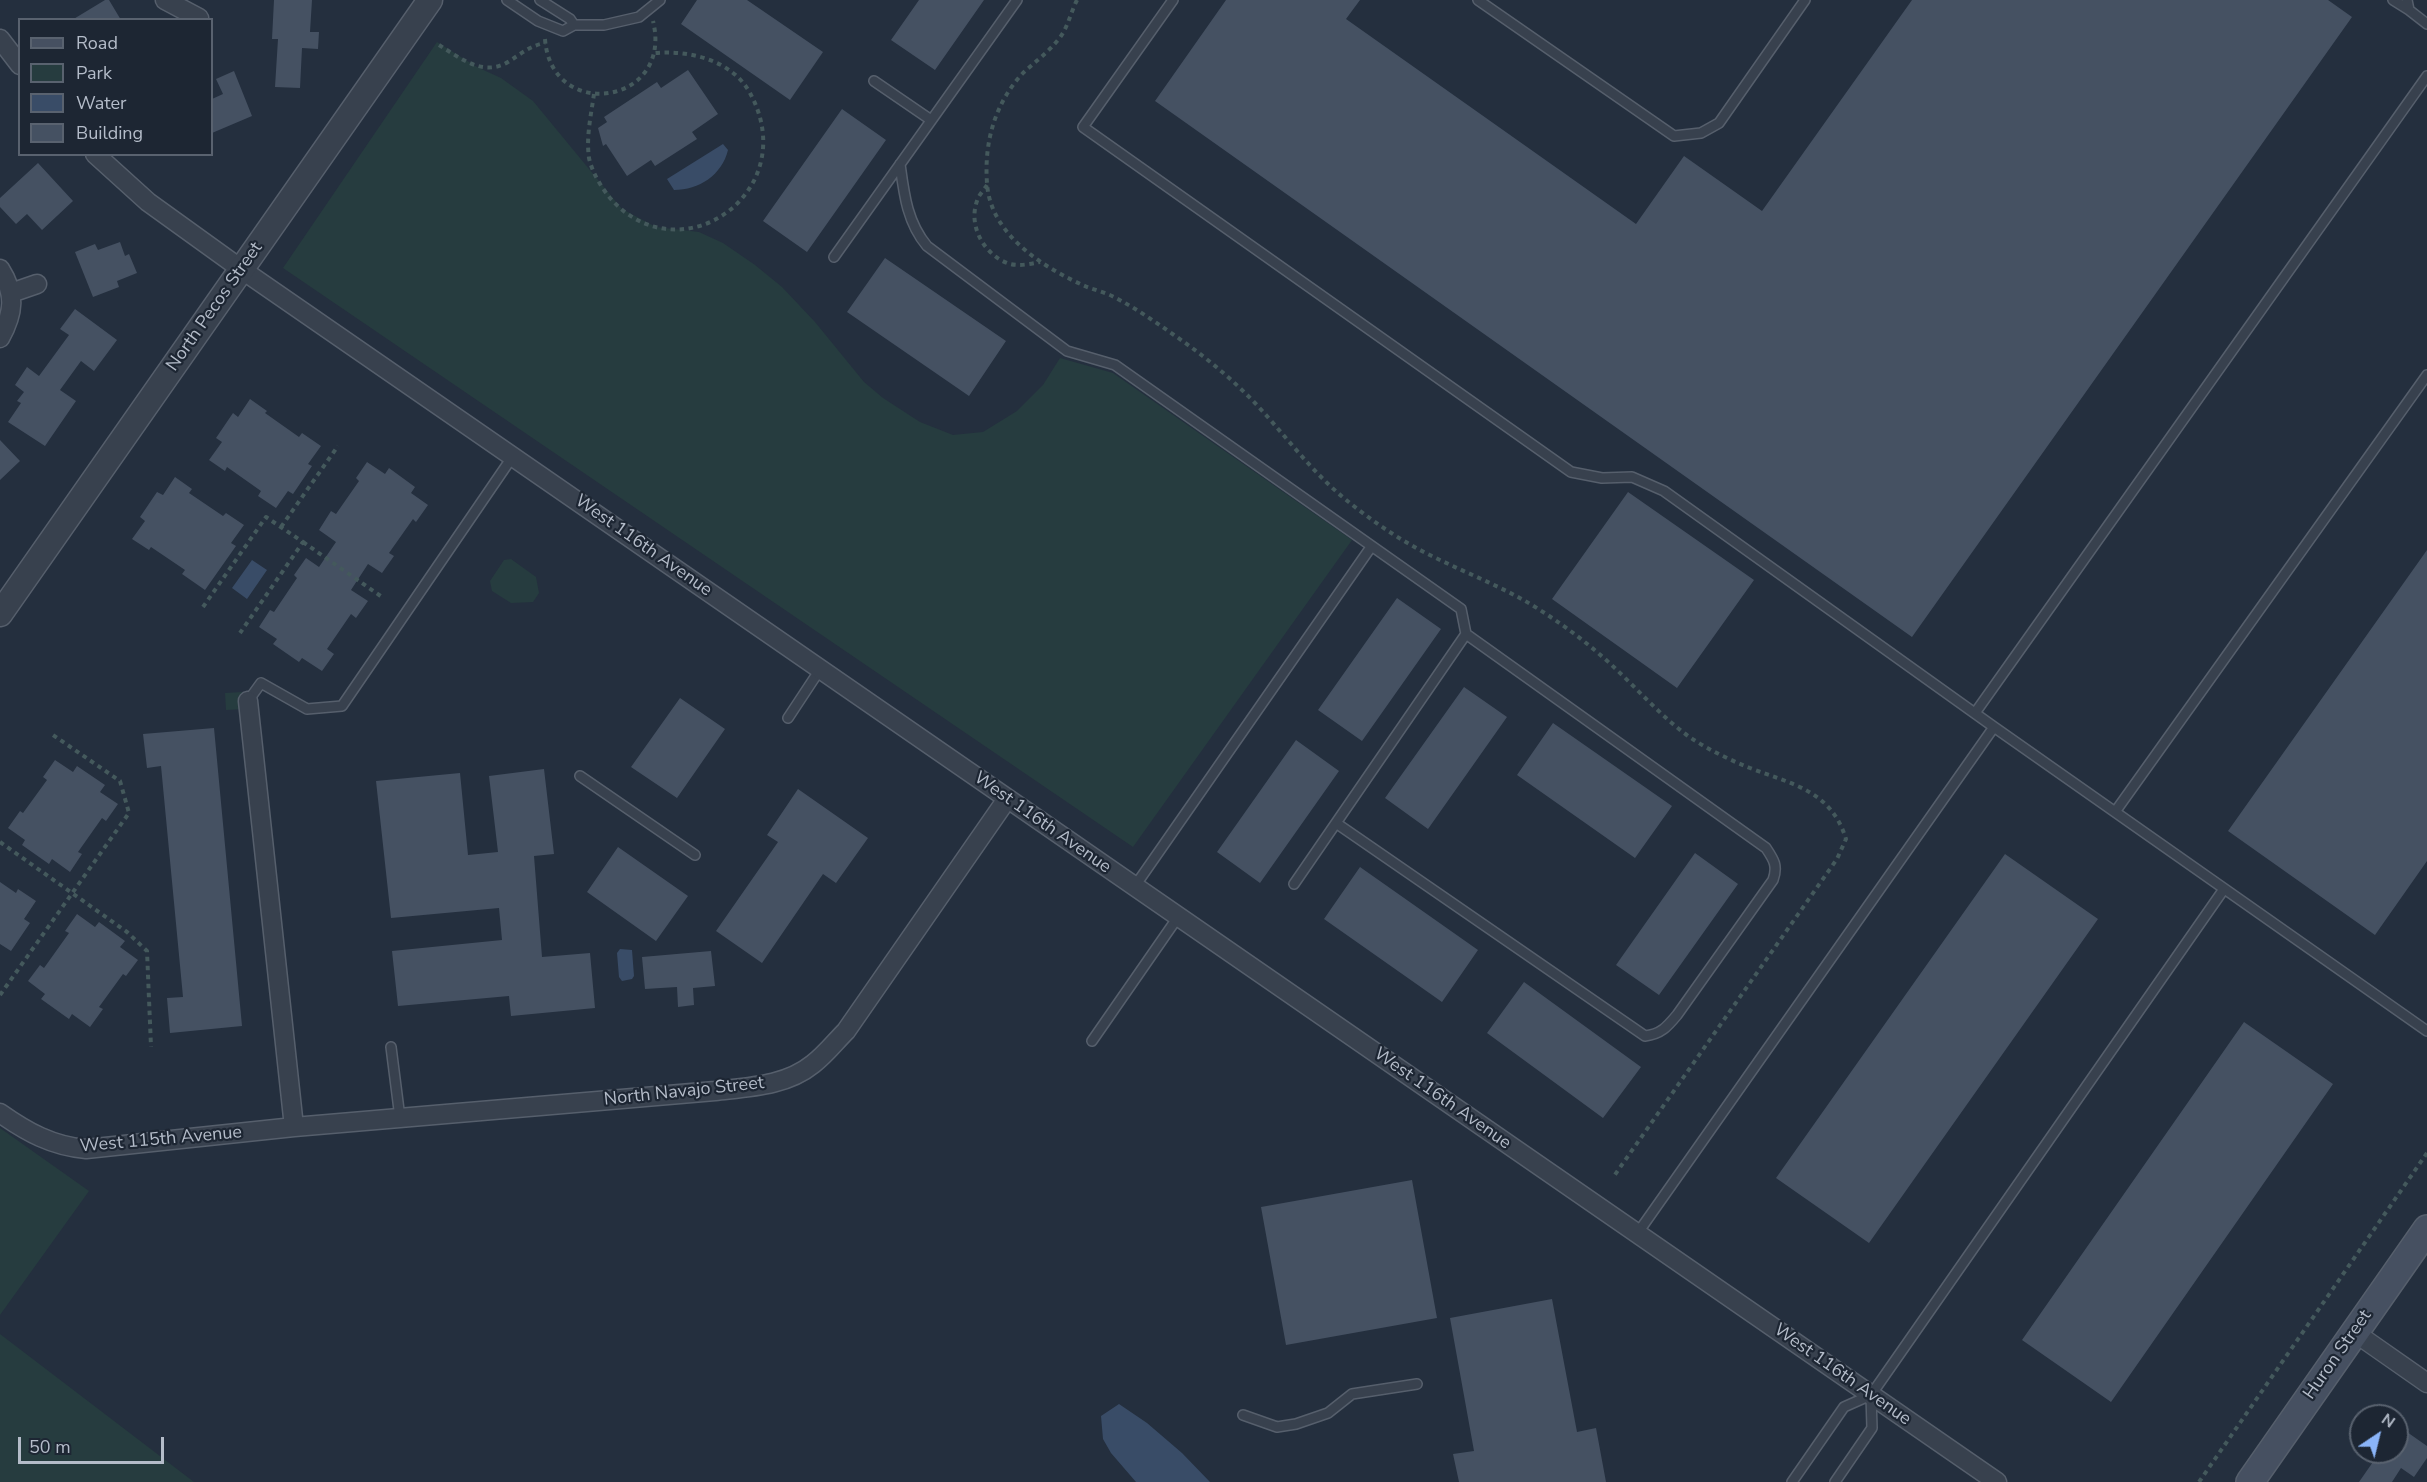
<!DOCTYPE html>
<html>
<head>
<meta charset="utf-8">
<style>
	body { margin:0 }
	#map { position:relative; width:2427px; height:1482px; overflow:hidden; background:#242f3e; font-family:"Nunito Sans",sans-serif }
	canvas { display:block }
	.legend { position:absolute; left:18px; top:18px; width:195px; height:138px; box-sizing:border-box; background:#1d2633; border:2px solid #59626f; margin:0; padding:8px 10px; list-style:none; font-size:18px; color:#b4bcc9 }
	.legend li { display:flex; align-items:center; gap:12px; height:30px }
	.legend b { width:30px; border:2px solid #59626f }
	.north { position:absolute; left:2349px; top:1404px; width:60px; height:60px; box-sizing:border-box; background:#1d2633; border:2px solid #59626f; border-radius:50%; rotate:35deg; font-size:16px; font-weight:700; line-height:24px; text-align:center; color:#b4bcc9 }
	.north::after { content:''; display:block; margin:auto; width:21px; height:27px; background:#8ab4f8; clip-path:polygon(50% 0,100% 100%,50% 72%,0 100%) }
	.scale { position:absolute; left:18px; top:1437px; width:146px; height:27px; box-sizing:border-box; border:3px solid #b4bcc9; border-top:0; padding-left:8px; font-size:18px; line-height:21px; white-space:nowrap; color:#b4bcc9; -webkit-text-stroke:4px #1d2633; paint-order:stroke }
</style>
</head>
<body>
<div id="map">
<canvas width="2427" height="1482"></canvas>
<ul class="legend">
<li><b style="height:8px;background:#465061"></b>Road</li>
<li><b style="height:16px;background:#263c3f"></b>Park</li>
<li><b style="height:16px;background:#394c67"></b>Water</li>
<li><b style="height:16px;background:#455162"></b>Building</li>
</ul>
<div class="north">N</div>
<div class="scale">50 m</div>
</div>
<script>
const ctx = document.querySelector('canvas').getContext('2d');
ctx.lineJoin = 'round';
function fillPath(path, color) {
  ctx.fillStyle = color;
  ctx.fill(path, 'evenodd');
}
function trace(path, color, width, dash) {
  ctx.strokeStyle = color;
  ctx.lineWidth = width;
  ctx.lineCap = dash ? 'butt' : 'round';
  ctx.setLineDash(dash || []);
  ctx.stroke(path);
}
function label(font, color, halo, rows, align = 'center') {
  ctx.font = font + ' "Nunito Sans",sans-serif';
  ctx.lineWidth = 4.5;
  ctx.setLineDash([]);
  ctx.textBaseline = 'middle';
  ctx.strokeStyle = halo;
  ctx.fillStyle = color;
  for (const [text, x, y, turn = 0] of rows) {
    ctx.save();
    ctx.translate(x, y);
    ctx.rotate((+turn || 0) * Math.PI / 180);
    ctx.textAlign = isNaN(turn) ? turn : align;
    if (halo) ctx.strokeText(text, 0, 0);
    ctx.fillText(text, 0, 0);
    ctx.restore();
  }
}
fillPath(new Path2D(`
	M437,42L477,67L501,78L533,101L622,209L656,227L699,232L723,243L755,265L782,287L815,322L864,382L883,398L920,422L953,435L983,432L1017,411L1043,385L1060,358L1113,373L1352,540L1133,847L283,268Z
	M511,559L536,577L539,593L533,602L511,603L492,591L490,581L504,560Z
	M242,692L244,709L226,710L225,693Z
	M0,1128L89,1191L0,1315Z
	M0,1334L194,1482H0Z`), '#263c3f');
fillPath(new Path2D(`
	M723,144L728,150C722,175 699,190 674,190L667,179Z
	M252,560L267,570L247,599L232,588Z
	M620,949L632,950L634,976L632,979L622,981L619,977L617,953Z
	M1119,1404L1147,1423L1182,1453L1210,1482H1136L1111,1453L1103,1439L1101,1416Z`), '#394c67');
fillPath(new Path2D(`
	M105,0H109L121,20H72Z
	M274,0H312L310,32H319L318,49L302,48L300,88L275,87L278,39H272Z
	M697,0H747L823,52L790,100L681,24Z
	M919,0H984L935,70L891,40Z
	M1226,0H1360L1346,19L1636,224L1684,156L1762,211L1912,0H2328L2352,17L1912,637L1155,101Z
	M688,70L718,114L692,132L697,139L655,166L651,160L627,176L606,144L603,146L598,128L607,122L604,117L657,82L661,88Z
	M234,71L252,116L212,133V99L223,94L216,79Z
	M842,109L886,140L807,252L763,221Z
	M38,163L73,201L42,230L27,214L16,224L0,207V198Z
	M120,242L125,256L129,254L137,273L117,281L119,287L93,297L75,252L95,244L98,250Z
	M885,258L1006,341L969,396L847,312Z
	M75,309L117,340L94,371L81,361L60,390L76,401L45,446L8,422L21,403L17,401L24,392L15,385L27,367L39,376L69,335L60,329Z
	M250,399L267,411L265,413L299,437L302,433L321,446L308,464L312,466L293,494L288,491L276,508L258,496L261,491L227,467L225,471L209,460L222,442L216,438L233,413L238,417Z
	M0,440L20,461L0,480Z
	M367,462L385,474L389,468L415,487L411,493L428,505L416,522L413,519L389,553L394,556L382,573L368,564L351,590L368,601L356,618L351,614L327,649L334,654L322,671L302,658L299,662L273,644L277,639L259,627L270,610L274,612L297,578L294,575L306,558L319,567L336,542L319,530L331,511L336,514L359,481L356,478Z
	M175,477L192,489L189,493L223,516L226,513L244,525L231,543L236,546L205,590L182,574L185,570L151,547L149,550L132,539L145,521L140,517L157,492L163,495Z
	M1628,492L1754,580L1677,688L1552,599Z
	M2427,550V861L2375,935L2228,831Z
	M1397,598L1441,629L1362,741L1318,710Z
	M1464,687L1507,717L1428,829L1385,798Z
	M680,698L725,729L677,798L631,767Z
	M1553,723L1672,806L1635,858L1517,775Z
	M214,728L242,1026L170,1033L167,998L183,997L161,766L147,768L143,734Z
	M1296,740L1339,771L1260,883L1217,852Z
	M55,760L73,772L77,766L105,785L100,792L118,804L106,821L102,818L78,852L82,854L70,872L52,859L49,864L22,845L25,840L8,828L20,811L23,813L47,780L43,777Z
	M544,769L554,854L534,856L542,957L590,953L595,1008L511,1016L509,996L398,1006L392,951L502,940L499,908L391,918L376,781L460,773L468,855L498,852L489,776Z
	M798,789L868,838L836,883L823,874L762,963L716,931L778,842L767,835Z
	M618,847L688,896L656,941L587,892Z
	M1695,853L1738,884L1659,995L1616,965Z
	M2005,854L2098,919L1869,1243L1776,1178Z
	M1360,867L1478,950L1442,1002L1324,919Z
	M0,882L16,893L18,889L36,901L24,919L30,923L11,951L0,944Z
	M77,914L95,927L99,922L125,941L120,947L138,960L126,976L123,974L99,1007L103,1009L90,1027L72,1014L69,1019L41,999L45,994L28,981L40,965L44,968L69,933L65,931Z
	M711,951L715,986L693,988L694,1005L678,1007L677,987L645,989L642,957Z
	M1524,982L1641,1067L1603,1118L1487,1033Z
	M2244,1022L2333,1084L2111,1402L2022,1340Z
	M1412,1180L1437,1318L1286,1345L1261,1207Z
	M1552,1299L1577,1432L1596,1428L1606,1482H1459L1453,1454L1474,1451L1450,1318Z
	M2397,1425L2427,1446V1458L2414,1477L2401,1468L2392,1482H2359L2375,1459L2379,1462L2383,1456L2377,1452H2397Z`), '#455162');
const service = new Path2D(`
	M507,0L538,21L563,31L574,25H604L639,17L660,0
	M540,0L570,19L574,25
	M1173,0L1083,127L1571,472L1602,478L1632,477L1664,491L1994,727L2427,1031
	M1478,0L1674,136L1701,133L1719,123L1805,0
	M2393,0L2409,10
	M2407,0L2409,10L2427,24
	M874,81L931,120
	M900,164C904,194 907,222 927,246L1067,351L1115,365L1461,609L1466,634L1294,884
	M834,257L1017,0
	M248,701L261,683L307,709L342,706L513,456
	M1975,713L2427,76
	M788,718L821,668
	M580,776L695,855
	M2115,812L2427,375
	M1336,823L1645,1036C1661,1034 1667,1027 1677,1015L1773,880C1778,866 1774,860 1766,848L1466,634
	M1135,886L1371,547
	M1092,1041L1178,917
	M391,1047L400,1118
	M1637,1234L1994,727
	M1243,1415L1277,1427L1296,1424L1328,1413L1352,1394L1417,1384
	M1792,1482L1844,1407L1871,1395L2224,889
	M1835,1482L1872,1428L1871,1395`);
const minor = new Path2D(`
	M165,0L199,18
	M0,39L20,65
	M95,154L148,202L241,269L1997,1482
	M0,269C16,294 14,313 0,338
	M11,293L37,284
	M248,701L294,1127
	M0,1113C27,1132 52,1146 86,1149L294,1127L715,1091C749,1087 786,1086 813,1064C825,1055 835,1042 846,1031L1007,799
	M2354,1332L2427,1383`);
const tertiary = new Path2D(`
	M0,614L430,0`);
const secondary = new Path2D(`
	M2250,1482L2427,1229`);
trace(service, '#565f6c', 12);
trace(minor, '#565f6c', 21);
trace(tertiary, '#565f6c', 27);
trace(secondary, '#565f6c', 30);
trace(new Path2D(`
	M1077,0C1071,12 1068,26 1061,36C1050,51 1036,61 1023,73C995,103 984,142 987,183C990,235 1044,268 1087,287C1095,290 1104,292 1112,296C1134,307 1154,321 1174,335C1203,355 1230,377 1255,403C1285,435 1311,471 1345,499C1372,521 1402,542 1434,557C1470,575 1506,588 1540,610C1568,628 1594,648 1618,671C1642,694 1664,719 1691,738C1709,750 1730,760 1750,768C1791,784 1831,790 1846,839L1837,859L1614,1176
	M545,39C551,123 674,105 653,21
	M439,45C460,58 483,77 508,62C521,54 529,46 545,43
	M594,94C591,115 586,137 589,158C592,172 601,187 610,198C680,278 804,192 750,93C732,60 689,50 655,53
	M987,185C984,190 978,196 977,201C968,226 984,254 1007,263C1017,267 1030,264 1040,262
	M281,527L338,446
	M303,542L382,597
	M203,607L266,517L303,542L240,633
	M0,842L127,932L147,951L151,1047
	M0,995L129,813L120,781L53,735
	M2199,1482L2427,1153`), '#44595c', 4, [4.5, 4.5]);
trace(service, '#38414e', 9);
trace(minor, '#38414e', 18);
trace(tertiary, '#38414e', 24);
trace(secondary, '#465061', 27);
label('18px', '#b4bcc9', '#1d2633', [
	["North Pecos Street",215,307,-55],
	["West 116th Avenue",643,546,35],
	["West 116th Avenue",1042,823,35],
	["North Navajo Street",684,1092,-6],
	["West 116th Avenue",1442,1099,35],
	["West 115th Avenue",161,1140,-5],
	["Huron Street",2338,1355,-55],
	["West 116th Avenue",1842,1375,35]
]);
</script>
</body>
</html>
